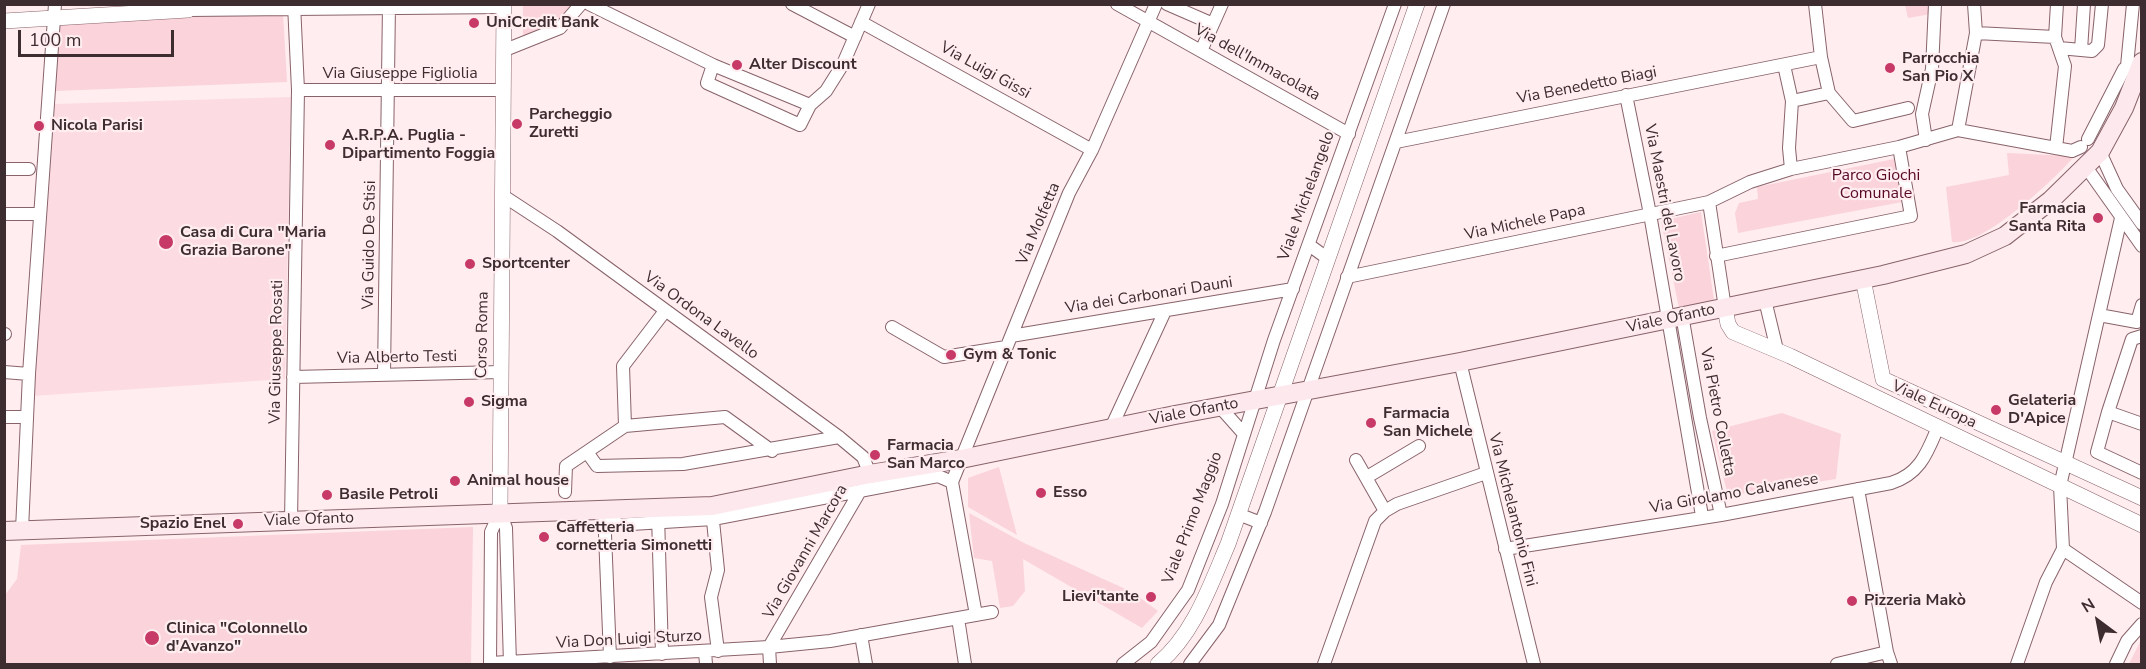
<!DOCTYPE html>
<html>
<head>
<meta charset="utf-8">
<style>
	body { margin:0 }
	#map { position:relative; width:2146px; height:669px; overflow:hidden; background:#ffedf0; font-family:"Nunito Sans",sans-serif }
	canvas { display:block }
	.frame { position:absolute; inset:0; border:6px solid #3d2d30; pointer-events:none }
	.north { position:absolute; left:2068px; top:591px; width:60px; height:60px; -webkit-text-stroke:4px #ffedf0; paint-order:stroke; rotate:328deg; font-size:16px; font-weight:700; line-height:24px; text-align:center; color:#3d2d30 }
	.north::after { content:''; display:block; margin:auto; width:21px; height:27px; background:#3d2d30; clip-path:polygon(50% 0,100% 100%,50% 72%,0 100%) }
	.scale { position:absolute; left:18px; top:30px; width:156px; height:27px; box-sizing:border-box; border:3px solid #3d2d30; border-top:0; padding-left:8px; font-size:18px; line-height:21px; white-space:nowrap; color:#3d2d30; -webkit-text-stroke:4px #ffedf0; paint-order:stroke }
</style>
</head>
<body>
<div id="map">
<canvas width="2146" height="669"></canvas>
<div class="frame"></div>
<div class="north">N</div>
<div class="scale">100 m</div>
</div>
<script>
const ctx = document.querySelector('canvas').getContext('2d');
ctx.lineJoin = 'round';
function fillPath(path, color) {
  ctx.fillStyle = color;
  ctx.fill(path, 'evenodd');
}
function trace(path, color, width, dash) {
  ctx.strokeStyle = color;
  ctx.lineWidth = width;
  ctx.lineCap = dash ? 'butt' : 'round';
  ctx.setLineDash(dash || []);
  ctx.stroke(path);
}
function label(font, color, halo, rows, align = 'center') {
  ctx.font = font + ' "Nunito Sans",sans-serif';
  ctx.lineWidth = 4.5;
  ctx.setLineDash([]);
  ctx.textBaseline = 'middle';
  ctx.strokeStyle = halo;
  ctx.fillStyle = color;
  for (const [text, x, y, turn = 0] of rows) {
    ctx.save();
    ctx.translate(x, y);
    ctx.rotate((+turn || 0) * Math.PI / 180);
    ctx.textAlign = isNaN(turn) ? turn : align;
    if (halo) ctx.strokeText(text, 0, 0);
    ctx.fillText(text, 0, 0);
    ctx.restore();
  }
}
fillPath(new Path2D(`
	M291,97L285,379L32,396L53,104Z`), '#fcdce2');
fillPath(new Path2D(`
	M523,5H575L560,24L523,38Z
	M1905,5H1929L1931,14L1908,18Z
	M283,13L287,82L55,91L57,23Z
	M2007,153L2070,156L2073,158C2052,181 1983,247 1952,242L1946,187L2009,175Z
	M1894,159L1902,202L1738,233L1735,213L1739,203L1758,199L1757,187Z
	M1701,212L1714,300L1679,308L1661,221Z
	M1782,413L1841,434L1836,479L1728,496L1712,431Z
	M999,467L1017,535L968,507V478Z
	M969,513L1024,543L1132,592L1158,611L1142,628L1023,559L1025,591L1013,606L1000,608L992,561L974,558Z
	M473,527L471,664H5V595L17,579L21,545Z
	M2141,640V664H2129Z`), '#fbd3da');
const minor = new Path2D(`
	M589,4L713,65L810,105
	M792,4L855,37
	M1117,4L1349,134
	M1167,4L1213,24
	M1815,4L1821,57
	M188,10L504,7
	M861,22L1092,150
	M1976,33L2055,37
	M2059,48L2092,51L2098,45L2102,4
	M505,50L560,28L581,4
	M2081,50L2084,4
	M1201,51L1222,4
	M713,65L707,83L800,125L810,105L826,91L843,64L869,4
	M2127,66L2133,4
	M298,90H502
	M1829,93L1853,121L1908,108
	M1626,95L1650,214L1702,516
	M1958,130L1976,33L1974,4
	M2088,139L2124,69L2142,61
	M1926,140L1922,114L1932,69L1935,4
	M1396,142L1821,57L1829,93L1792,101L1784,65
	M2056,148L2065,66L2055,37L2057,4
	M2100,152L2117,189L2142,224
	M2086,167L2142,246
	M4,169H29
	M1791,169L1789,148L1792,101
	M502,195L557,231L839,437L863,457L870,474L769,647L770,664
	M1709,202L1725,308
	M4,214H39
	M2121,218L2060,486L2063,549L2142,603
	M1309,245L1327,258
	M1716,256L1911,216L1899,147
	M1347,277L1709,202L1750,182L1791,169L1899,147L1958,130L2072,151L2081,147
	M1765,300L1777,350
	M1682,315L1700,418L1721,515
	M2099,315L2137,322L2142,305
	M892,327L944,357L1006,347
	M4,334H5
	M1011,336L1293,289
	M2142,336L2132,339L2108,412L2142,424
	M1460,362L1534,664
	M4,372L29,374
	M384,375L389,4
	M293,377L501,372
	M1220,407L1244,434
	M2108,412L2097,452L2142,473
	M4,417H26
	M625,426L623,366L665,311
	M1111,428L1165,311
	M587,452L597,466L683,464L839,437
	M1356,460L1385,511
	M1367,477L1419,446
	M1858,489L1887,652
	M565,492L566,466L625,426L725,417L772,451
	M604,510L610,657
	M614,510L615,525L713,519L938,476L952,482
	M712,511L718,570L711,597L718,651
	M500,512L506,528L510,664
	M1238,514L1261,523
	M658,515L662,654
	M291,521L298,90L294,4
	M22,530L29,374L55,4
	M1505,549L1721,515L1891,483C1920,474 1927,453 1938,427
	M976,615L952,482L1069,193L1092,150L1156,4
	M958,618L965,664
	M861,635L866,664
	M705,652L706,664
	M490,663L769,647L830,641L992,612
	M490,664L491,532L500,512
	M1123,664L1151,642L1188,590L1222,504L1274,340L1395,4
	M1190,664L1219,625L1265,512L1444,4
	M1324,664L1375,521L1385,511L1397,504L1486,473
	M1837,664L1887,652L1891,664
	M2017,664L2046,582L2063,549
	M2116,664L2127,641L2142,624`);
const tertiary = new Path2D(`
	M4,21L188,10V4
	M1863,279L1883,379L2142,498
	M1725,308L1728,324L1733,332L1790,356L2142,525
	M500,512L504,4
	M1158,664C1194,634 1210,586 1228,544L1417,4`);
const secondary = new Path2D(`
	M4,531L712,506L870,474L961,459L1175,415L1460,362L1883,275L1966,254L2005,236L2051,200L2100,152L2124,108L2142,62`);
trace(minor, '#88636a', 14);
trace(tertiary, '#88636a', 16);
trace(secondary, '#88636a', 20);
trace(minor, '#fff', 12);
trace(tertiary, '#fff', 15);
trace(secondary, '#fde9ed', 18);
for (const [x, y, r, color] of [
	[474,23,6,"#c73a67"],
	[737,65,6,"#c73a67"],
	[1890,68,6,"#c73a67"],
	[517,124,6,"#c73a67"],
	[39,126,6,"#c73a67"],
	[330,145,6,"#c73a67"],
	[2098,218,6,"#c73a67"],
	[166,242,8,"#c73a67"],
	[470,264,6,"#c73a67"],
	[951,355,6,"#c73a67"],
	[469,402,6,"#c73a67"],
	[1996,410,6,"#c73a67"],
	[1371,423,6,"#c73a67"],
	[875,455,6,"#c73a67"],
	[455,481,6,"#c73a67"],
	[1041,493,6,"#c73a67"],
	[327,495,6,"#c73a67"],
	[238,524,6,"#c73a67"],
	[544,537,6,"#c73a67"],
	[1151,597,6,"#c73a67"],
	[1852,601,6,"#c73a67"],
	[152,638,8,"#c73a67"]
]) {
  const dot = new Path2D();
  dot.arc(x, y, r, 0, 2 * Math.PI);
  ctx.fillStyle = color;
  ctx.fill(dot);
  trace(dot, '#ffedf0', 2);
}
label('bold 16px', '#3d2d30', '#ffedf0', [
	["UniCredit Bank",486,23],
	["Parrocchia",1902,59],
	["San Pio X",1902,77],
	["Alter Discount",749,65],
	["Parcheggio",529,115],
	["Zuretti",529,133],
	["Nicola Parisi",51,126],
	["A.R.P.A. Puglia -",342,136],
	["Dipartimento Foggia",342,154],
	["Farmacia",2086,209,"right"],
	["Santa Rita",2086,227,"right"],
	["Casa di Cura \"Maria",180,233],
	["Grazia Barone\"",180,251],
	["Sportcenter",482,264],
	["Gym & Tonic",963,355],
	["Gelateria",2008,401],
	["D'Apice",2008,419],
	["Sigma",481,402],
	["Farmacia",1383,414],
	["San Michele",1383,432],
	["Farmacia",887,446],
	["San Marco",887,464],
	["Animal house",467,481],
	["Esso",1053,493],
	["Basile Petroli",339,495],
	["Spazio Enel",226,524,"right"],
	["Caffetteria",556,528],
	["cornetteria Simonetti",556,546],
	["Lievi'tante",1139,597,"right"],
	["Pizzeria Makò",1864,601],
	["Clinica \"Colonnello",166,629],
	["d'Avanzo\"",166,647]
], 'left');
label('16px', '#3d2d30', '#ffedf0', [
	["Via dell'Immacolata",1257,63,29],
	["Via Luigi Gissi",985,71,29],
	["Via Giuseppe Figliolia",400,74],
	["Via Benedetto Biagi",1587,86,-11],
	["Viale Michelangelo",1307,196,-70],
	["Via Maestri del Lavoro",1664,203,79],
	["Via Michele Papa",1525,223,-12],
	["Via Molfetta",1039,224,-67],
	["Via Guido De Stisi",370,245,-89],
	["Via dei Carbonari Dauni",1149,296,-9],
	["Via Ordona Lavello",701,316,36],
	["Viale Ofanto",1671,319,-12],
	["Corso Roma",483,335,-89],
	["Via Giuseppe Rosati",277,352,-89],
	["Via Alberto Testi",397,358,-1],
	["Viale Europa",1934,405,25],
	["Viale Ofanto",1194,412,-11],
	["Via Pietro Colletta",1717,412,79],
	["Via Girolamo Calvanese",1734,494,-10],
	["Via Michelantonio Fini",1512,510,76],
	["Viale Primo Maggio",1193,518,-69],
	["Viale Ofanto",309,520,-2],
	["Via Giovanni Marcora",806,552,-60],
	["Via Don Luigi Sturzo",629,640,-3]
]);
label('16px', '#570926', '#ffedf0', [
	["Parco Giochi",1876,176],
	["Comunale",1876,194]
]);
</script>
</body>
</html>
